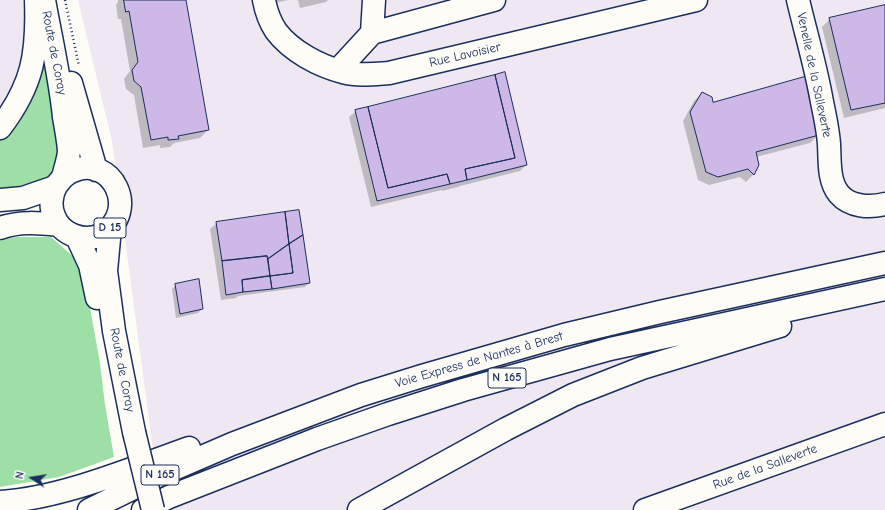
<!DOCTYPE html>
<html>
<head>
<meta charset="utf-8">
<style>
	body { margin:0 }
	#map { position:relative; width:885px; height:510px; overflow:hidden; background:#fdfcf7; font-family:"Comic Neue",sans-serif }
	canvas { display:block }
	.north { position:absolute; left:12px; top:458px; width:40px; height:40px; -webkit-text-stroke:3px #fdfcf7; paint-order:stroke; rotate:282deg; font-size:11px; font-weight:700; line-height:16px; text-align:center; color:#1b2f5e }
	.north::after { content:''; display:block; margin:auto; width:14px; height:18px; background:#1b2f5e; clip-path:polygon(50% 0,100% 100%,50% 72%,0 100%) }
</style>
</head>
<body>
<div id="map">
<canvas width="885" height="510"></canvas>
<div class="north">N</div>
</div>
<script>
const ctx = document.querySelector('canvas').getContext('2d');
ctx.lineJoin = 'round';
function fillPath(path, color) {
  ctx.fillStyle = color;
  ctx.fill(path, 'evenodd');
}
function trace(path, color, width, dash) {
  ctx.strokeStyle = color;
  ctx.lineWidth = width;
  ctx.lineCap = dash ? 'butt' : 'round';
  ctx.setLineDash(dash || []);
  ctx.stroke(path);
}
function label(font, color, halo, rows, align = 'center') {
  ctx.font = font + ' "Comic Neue",sans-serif';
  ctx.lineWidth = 3;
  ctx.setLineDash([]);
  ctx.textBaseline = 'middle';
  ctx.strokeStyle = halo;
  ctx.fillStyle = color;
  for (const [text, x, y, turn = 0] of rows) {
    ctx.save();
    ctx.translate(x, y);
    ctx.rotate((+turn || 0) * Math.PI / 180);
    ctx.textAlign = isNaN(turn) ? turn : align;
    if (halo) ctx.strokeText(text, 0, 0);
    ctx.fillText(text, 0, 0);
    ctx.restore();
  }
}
fillPath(new Path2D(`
	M0,0H22L26,23L19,71L0,111Z
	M78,0H885V510H161L112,141Z`), '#efe8f2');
fillPath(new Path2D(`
	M45,61L55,99L58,159L48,177L32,185L0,189V139L40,63Z
	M15,237H51L77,260L88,297L100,363L105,405L114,457L59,477L0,487V241Z`), '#9edea7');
fillPath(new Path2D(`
	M118,0H185L208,130L200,138L174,143L170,147L160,148V145L143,148L134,95L126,89L124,79L130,71L121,19H118L116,5L118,2Z
	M268,0H288L269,4Z
	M298,0H328L326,2L300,8Z
	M885,5V108L844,118L822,27L830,19Z
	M702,93L713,104L818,135L810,143L756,157L754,174L746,182L740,177L709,185L698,180L683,121L694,101Z
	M356,111L526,165L520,171L460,186L458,187L442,191V190L371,207L349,117Z
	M217,223L309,283L305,287L238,296L236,298L221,300L210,229Z
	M176,285L202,309L198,313L176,318L172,289Z`), '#0003');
const building = new Path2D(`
	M124,0H186L209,130L178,136L179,139L168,140V137L151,140L141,87L134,81L132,70L138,62L129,11L126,12Z
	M885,5V103L851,110L829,18Z
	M505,72L527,165L467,180L465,169L515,158L495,75Z
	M495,75L515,158L465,169L467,180L450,184L447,174L388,188L368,107Z
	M808,76L819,135L756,152L759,165L754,175L748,169L718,177L706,172L690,112L702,92L712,97L713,102Z
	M368,107L388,188L447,174L450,184L377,201L355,110Z
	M299,210L303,235L289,244L285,212Z
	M285,212L289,244L268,259L267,256L222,261L216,222Z
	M303,235L310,283L272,289L270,276L293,273L289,244Z
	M289,244L293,273L270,276L268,259Z
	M267,256L270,276L242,280L243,292L226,295L222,261Z
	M270,276L272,289L243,292L242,280Z
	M199,279L203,309L180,314L175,284Z`);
fillPath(building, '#ceb8e7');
trace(building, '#1b2f5e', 1);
const minor = new Path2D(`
	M264,0C266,11 270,22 276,31C291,51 319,66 343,72C358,76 374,74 389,73L696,0
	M798,0C806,34 816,67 822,102C825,116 828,130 829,144C830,160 828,181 839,194C850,207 870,208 885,204
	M372,33L494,0
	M338,70L372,33L374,0
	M645,510L885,424`);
const major = new Path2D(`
	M44,0C51,39 60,77 64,117C66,128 68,139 69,150C69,158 65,169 63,177C61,180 58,183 56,186C51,195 50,207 54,216C60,234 85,244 102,234C140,211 112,154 73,171C69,172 66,175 62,178
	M71,83L96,170
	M110,228L106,271L114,331L134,432
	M77,237L90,265L97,298`);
const highway = new Path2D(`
	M0,128C33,85 38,53 36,0
	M0,200L23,198L55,187
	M0,228C19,221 39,223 59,225
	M0,502C62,498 130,469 189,448
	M89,510L160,475L232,444L361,395L422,376L564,335L660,312L885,263
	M143,510L169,497L317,439L388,414L463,390L610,349L885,289
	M359,510L506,429L573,395L642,368L780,326`);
trace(minor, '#1b2f5e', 25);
trace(major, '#1b2f5e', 25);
trace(highway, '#1b2f5e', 25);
trace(new Path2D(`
	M65,0L79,66`), '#1b2f5e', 2.5, [1, 3]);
trace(minor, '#fdfcf7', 22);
trace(major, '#fdfcf7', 22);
trace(highway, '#fdfcf7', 22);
const majorBridge = new Path2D(`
	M134,432L153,510`);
trace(majorBridge, '#1b2f5e', 25, []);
trace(majorBridge, '#fdfcf7', 22);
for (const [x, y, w] of [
	[110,228,32],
	[507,378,38],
	[160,475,38]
]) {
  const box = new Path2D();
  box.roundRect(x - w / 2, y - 10, w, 20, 3);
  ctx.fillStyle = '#fdfcf7';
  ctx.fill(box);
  trace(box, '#1b2f5e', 1);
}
label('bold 12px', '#1b2f5e', null, [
	["D 15",110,228],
	["N 165",507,378],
	["N 165",160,475]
]);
label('13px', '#1b2f5e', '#fdfcf7', [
	["Route de Coray",54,53,79],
	["Rue Lavoisier",465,55,-13],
	["Venelle de la Salleverte",814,75,78],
	["Voie Express de Nantes à Brest",479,360,-16],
	["Route de Coray",122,370,79],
	["Rue de la Salleverte",765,467,-20]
]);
</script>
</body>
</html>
